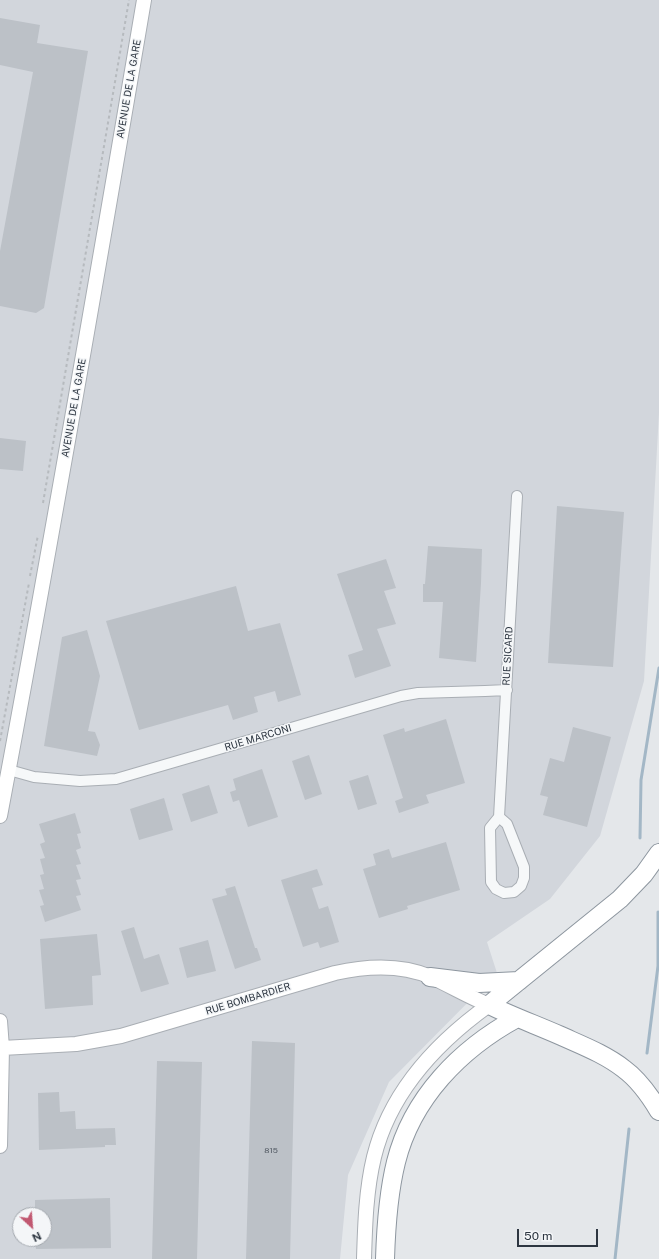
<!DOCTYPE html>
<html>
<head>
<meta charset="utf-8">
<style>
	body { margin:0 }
	#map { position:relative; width:659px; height:1259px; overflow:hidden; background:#e4e7ea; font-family:"Public Sans",sans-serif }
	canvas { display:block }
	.north { position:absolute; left:12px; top:1207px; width:40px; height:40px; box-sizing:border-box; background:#f4f6f8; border:1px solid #a4a9af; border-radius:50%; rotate:154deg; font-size:11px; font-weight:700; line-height:16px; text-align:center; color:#2d3641 }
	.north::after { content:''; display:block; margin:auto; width:14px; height:18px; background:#c15871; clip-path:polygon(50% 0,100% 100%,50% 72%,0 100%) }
	.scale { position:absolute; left:517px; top:1229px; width:81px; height:18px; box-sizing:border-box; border:2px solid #2d3641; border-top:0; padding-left:5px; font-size:12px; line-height:14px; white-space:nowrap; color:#2d3641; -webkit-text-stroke:3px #f4f6f8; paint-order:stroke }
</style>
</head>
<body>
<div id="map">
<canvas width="659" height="1259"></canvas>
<div class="north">N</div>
<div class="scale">50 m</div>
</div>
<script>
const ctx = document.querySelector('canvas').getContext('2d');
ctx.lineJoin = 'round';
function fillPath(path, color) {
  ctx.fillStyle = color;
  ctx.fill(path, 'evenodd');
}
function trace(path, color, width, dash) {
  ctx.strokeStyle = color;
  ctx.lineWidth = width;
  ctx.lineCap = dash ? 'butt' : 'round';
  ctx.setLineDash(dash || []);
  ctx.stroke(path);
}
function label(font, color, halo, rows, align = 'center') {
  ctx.font = font + ' "Public Sans",sans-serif';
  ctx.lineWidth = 3;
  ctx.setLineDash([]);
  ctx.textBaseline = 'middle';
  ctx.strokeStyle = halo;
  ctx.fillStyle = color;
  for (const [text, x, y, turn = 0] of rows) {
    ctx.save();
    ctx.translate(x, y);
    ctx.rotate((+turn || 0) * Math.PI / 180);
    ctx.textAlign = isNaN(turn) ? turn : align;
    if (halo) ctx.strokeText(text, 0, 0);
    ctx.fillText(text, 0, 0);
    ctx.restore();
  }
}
fillPath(new Path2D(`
	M0,0H659V413L644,681L600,836L550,899L487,942L497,973L389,1082L348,1175L340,1259H0ZM20,1215H44V1239H20Z`), '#d2d6dc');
trace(new Path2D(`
	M640,838L641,780L659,668
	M647,1053L658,966V912
	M615,1259L629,1129`), '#a3b7c6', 3);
fillPath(new Path2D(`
	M0,18L40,25L37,43L88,51L44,308L36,313L0,306V251L33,72L0,65Z
	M0,438L26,441L23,471L0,469Z
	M557,506L624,512L613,667L548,663Z
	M428,546L482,549L481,583L476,662L439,658L443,602H423V584H425Z
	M386,559L396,588L384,591L396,624L377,629L391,666L355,678L348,655L363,650L337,574Z
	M236,586L248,631L280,623L301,695L278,702L275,691L254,697L258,712L233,720L228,705L139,730L106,621Z
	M87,630L100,676L88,731L95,732L100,745L97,756L44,746L62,637Z
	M446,719L465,783L426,795L429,803L399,813L395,801L403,798L383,735L404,728L405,732Z
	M573,727L611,737L587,827L543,815L548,797L540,795L550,758L564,762Z
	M309,755L322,794L305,800L292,761Z
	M262,769L278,817L248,827L239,800L233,802L230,792L236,790L233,779Z
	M368,775L377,804L358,810L349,781Z
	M209,785L218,813L191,822L182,794Z
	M164,798L173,830L139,840L130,809Z
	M75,813L81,833L77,834L81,848L76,850L81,864L76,865L81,879L76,880L81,895L76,896L81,910L45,922L40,906L44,905L39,890L44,889L40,875L44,874L40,859L45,858L40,844L45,842L39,824Z
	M446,842L460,890L407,906L408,909L379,918L363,869L376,865L373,854L389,849L392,858Z
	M317,869L323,885L312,888L319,909L328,906L339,942L320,948L318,942L303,947L281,880Z
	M235,886L255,948H257L261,960L235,969L212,899L227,895L225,889Z
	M134,927L144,959L159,954L169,984L141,992L121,931Z
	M97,934L101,975L92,976L93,1005L45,1009L40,939Z
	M208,940L216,971L187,978L179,948Z
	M252,1041L295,1043L290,1259H246Z
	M157,1061L202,1062L197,1259H152Z
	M59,1092L60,1112L75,1111L76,1129L115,1128L116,1145H105V1147L39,1150L38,1093Z
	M110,1198L111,1248L36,1249L35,1239H44V1215H35V1200Z`), '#bcc1c7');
const street = new Path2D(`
	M9,770L34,777L80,781L116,779L401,696L418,693L485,691L507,690
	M499,817L507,824L524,867V878L521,886L514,892L504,893L496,889L491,882L490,828L499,817L517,496`);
const secondary = new Path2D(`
	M0,816C51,544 98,272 144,0
	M0,1021L2,1048L0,1146
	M2,1048L76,1044L121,1036L335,973C366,966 401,964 431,977C451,986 469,997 489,1005
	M364,1259C365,1225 366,1190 374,1157C390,1092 436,1043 489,1005`);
const highway = new Path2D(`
	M659,853L644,874L620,899L489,1005C512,1016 536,1025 559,1035C581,1045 605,1054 624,1069C639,1080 650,1096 659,1111
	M430,977L479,983L519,981
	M385,1259C386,1227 388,1194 396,1162C412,1098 460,1049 517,1018`);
trace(street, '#a9aeb4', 12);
trace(secondary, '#a9aeb4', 16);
trace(highway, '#8d969f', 20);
trace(new Path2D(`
	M43,503L129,0
	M30,576L38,535
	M0,741L29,583`), '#b6babe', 2, [3, 3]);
trace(street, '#f6f8f9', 10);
trace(secondary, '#fff', 14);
trace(highway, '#fff', 18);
label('8px', '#515962', null, [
	["815",271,1151]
]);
label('10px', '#2d3641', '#f4f6f8', [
	["AVENUE DE LA GARE",129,89,-80],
	["AVENUE DE LA GARE",74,408,-80],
	["RUE SICARD",508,656,-87],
	["RUE MARCONI",258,738,-17],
	["RUE BOMBARDIER",248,999,-17]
]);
</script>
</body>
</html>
